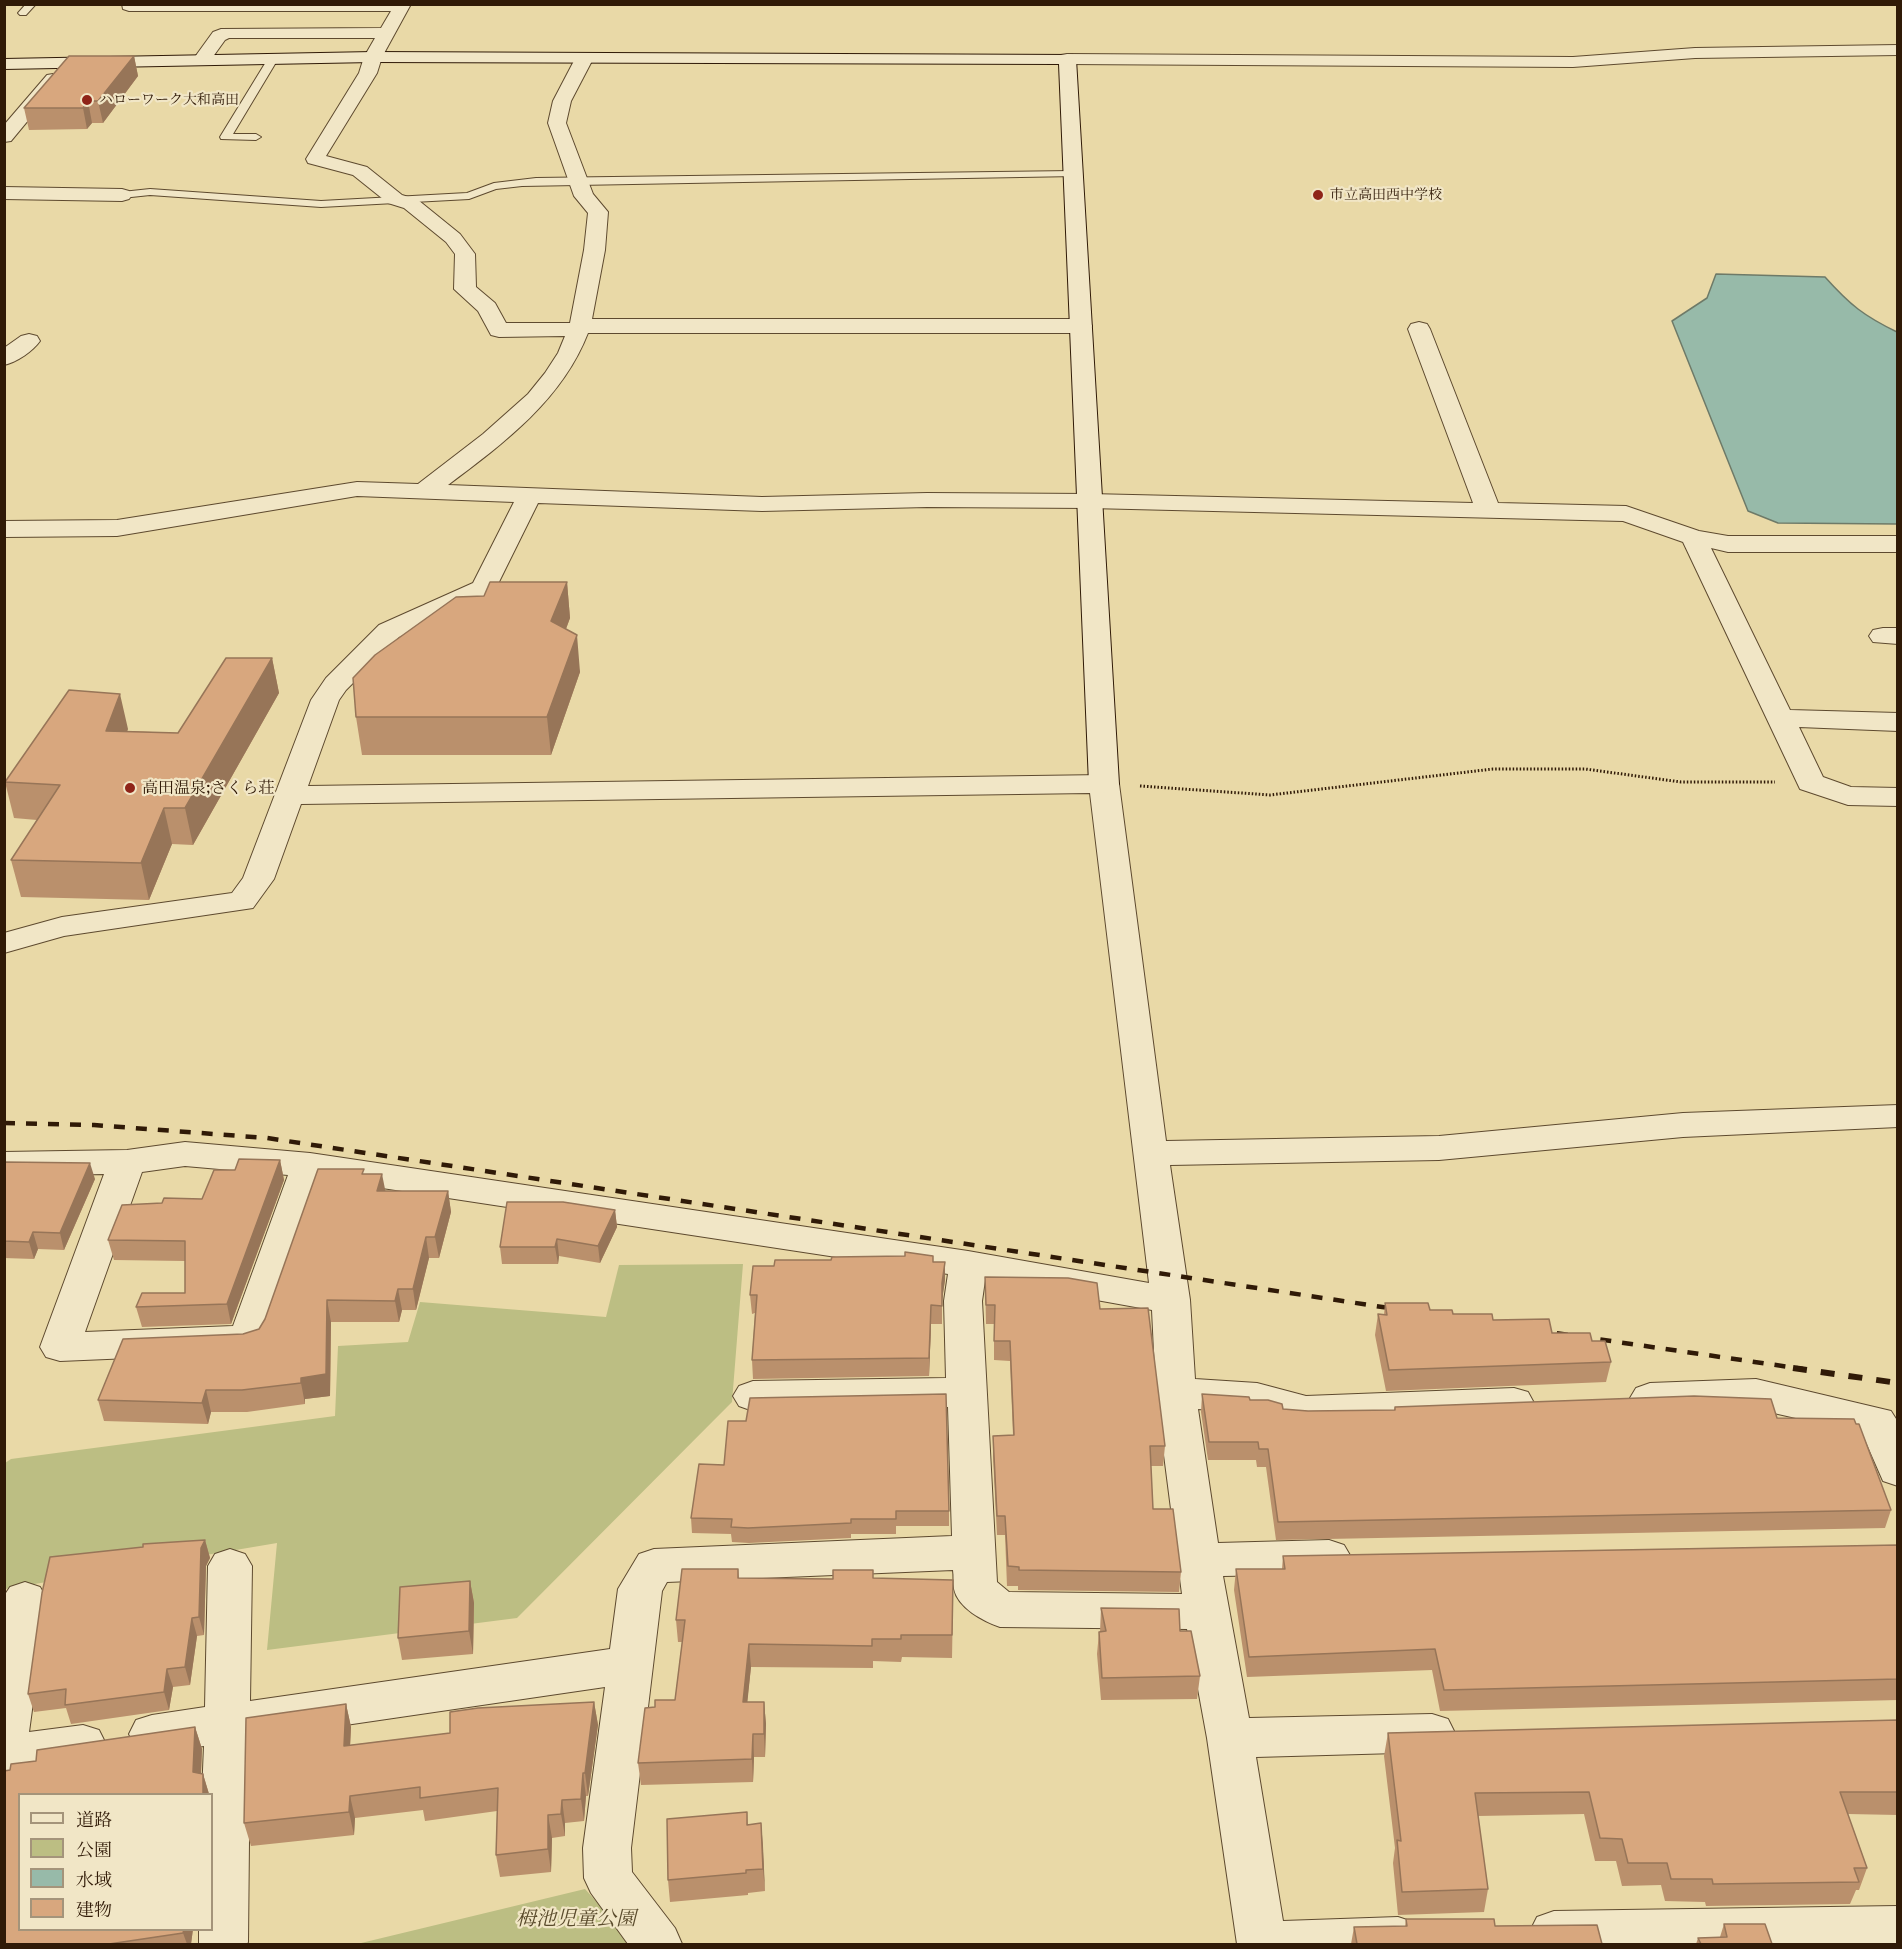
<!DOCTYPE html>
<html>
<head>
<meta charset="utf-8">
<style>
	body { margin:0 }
	#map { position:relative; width:1902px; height:1949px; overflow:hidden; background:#e9d9a7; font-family:"Libre Caslon Text","Noto Serif JP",serif }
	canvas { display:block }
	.frame { position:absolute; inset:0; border:6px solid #301a07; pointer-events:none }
	.legend { position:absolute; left:18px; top:1793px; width:195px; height:138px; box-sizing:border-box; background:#f1e6c6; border:2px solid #a4947a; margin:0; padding:8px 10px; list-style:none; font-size:18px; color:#301a07 }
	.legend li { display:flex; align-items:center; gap:12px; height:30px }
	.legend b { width:30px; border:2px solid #a4947a }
</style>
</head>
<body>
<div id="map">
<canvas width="1902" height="1949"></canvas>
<div class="frame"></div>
<ul class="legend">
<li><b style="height:8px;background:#f1e6c6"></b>道路</li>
<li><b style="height:16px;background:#bcbe83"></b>公園</li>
<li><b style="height:16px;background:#97baa9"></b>水域</li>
<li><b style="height:16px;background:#d8a77e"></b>建物</li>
</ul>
</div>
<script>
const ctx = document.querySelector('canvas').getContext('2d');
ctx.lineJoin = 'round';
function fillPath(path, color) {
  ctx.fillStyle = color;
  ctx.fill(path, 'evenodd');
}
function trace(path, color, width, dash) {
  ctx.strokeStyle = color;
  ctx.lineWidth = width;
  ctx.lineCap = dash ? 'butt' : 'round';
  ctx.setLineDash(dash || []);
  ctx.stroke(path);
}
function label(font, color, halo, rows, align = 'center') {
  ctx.font = font + ' "Libre Caslon Text","Noto Serif JP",serif';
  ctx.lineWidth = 4.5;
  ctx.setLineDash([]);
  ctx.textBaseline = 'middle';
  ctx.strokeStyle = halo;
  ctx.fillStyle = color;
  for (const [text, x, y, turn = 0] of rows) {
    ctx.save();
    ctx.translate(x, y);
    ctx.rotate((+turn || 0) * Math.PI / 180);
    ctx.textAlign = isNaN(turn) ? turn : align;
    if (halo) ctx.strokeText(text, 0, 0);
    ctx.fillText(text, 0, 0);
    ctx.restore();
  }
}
fillPath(new Path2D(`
	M743,1264L732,1402L517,1618L267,1650L277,1543L5,1589V1463L11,1459L335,1416L338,1346L408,1342L420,1302L606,1317L619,1265Z
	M585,1889L635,1944H357Z`), '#bcbe83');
const water = new Path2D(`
	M1716,274L1825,277C1850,305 1864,316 1897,332V524L1778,523L1748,511L1672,321L1707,298Z`);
fillPath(water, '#97baa9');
trace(water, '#6e7a68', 1.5);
const lane = new Path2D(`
	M26,4H36L26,15H20L18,13Z
	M269,57L278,59L233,134H256L261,137L256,140L221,139L220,137Z
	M1072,171L1076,172V176L522,186L496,189L469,199L321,207L150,195L122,198L116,195L122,192L150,189L321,201L467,193L494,183L536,178Z`);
const street = new Path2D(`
	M122,4H411L382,57L377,73L326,156L367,167L402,195L418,200L460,234L475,254L476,287L495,303L506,323H570L584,250L588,213L574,196L548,123L553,101L576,57L579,53H591L594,57L571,101L566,123L593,194L608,212L605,250L592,319H1081L1089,321L1092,326L1089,331L1081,333H588C562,400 504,443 448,485L762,497L927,493L1090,494L1473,503L1408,329L1411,324L1419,322L1427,324L1430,329L1498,503L1626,506L1699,531L1728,536H1898V552H1728L1711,548L1790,710L1898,713V731L1799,727L1823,777L1851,787L1898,788V806L1848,805L1800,789L1683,542L1623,521L1090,508L927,507L762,511L538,503L493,594L399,637L346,690L339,700L308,786L1104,775L1115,778L1119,784L1166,1141L1439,1136L1683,1113L1898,1105V1127L1683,1137L1439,1160L1170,1165L1190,1300L1195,1379L1257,1383L1306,1396L1514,1388L1528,1392L1534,1403L1528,1414L1514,1418L1306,1426L1257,1413L1198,1409L1218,1543L1329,1540L1344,1545L1351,1557L1344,1569L1329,1574L1223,1576L1249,1718L1432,1714L1448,1719L1455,1733L1448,1747L1432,1752L1256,1757L1283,1921L1398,1917L1416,1923L1423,1939L1420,1944H1237L1207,1738L1187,1629L1000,1627C983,1621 958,1608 954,1589C953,1583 954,1576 953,1570L667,1582L662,1591L631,1848L632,1872L675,1928L682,1944H628L591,1893L584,1878L583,1848L605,1687L250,1739L248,1942L247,1944H199V1930H212V1794H202L204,1746L152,1753L136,1748L129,1734L136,1720L152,1715L205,1707L208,1566L215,1554L230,1549L245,1554L252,1566L250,1701L610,1649L618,1589L639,1554L654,1549L952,1536L948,1407L753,1411L739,1406L733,1396L739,1386L753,1381L946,1378L944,1301L948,1274L323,1179L268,1339L262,1349L248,1353L60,1361L46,1357L40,1347L104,1174L4,1176V1152L127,1150L185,1142L310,1153L968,1251L1149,1283L1090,793L301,804L274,879L253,908L64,936L4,953V933L62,917L232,893L243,878L311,700L326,678L379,625L473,583L514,502L357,496L117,536L4,537V521L117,520L357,482L418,484L483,434L528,394L545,373L558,353L565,336L499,337L491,335L478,311L454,289L455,254L446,242L404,208L388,203L353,175L308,163L306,159L359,73L364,57L375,38H229L225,40L207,65H195L192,61L213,32L221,29L381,28L391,11H129L123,9ZM185,1166L288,1175L233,1326L85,1332L142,1172ZM985,1280L1152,1310L1156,1393L1182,1594L1009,1592L997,1582L982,1301Z
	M1898,45V55L1695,58L1573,67L1067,64L1061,63L1058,59L1061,55L1067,54L1573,57L1695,48Z
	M53,74L59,75L62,79L59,83L11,141L4,142V125L47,75Z
	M4,187L122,189L129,191L132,195L129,199L122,201L4,199Z
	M29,334L37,336L40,341C33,351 17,362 4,365V348L21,336Z
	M1883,628H1898V644L1873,642L1869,636L1873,630Z
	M1756,1379L1891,1411L1898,1422V1486L1883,1481L1862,1433L1756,1409L1650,1413L1636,1408L1630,1398L1636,1388L1650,1383Z
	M25,1582L40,1587L47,1599L29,1732L83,1725L99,1730L106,1744L99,1758L83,1763L4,1775V1596L10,1587Z
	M1898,1906V1944H1535L1529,1933L1537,1917L1554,1911Z`);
const secondary = new Path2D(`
	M373,52L1073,55L1076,59L1119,784L1115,790L1104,793L1093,790L1089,784L1059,64L373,62L4,69V59Z`);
trace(lane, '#5e4a2f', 2);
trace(street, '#5e4a2f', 2);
trace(secondary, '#301a07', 2);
trace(new Path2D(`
	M1140,786L1270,795L1493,769H1585L1681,782H1775`), '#301a07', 3, [1.5, 2]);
fillPath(lane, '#f1e6c6');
fillPath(street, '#f1e6c6');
fillPath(secondary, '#f1e6c6');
trace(new Path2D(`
	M4,1123L94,1125L267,1138L1402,1310
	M1535,1330L1803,1369`), '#301a07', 4.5, [11, 11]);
trace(new Path2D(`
	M1793,1368L1898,1383`), '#301a07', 6, [14, 14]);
fillPath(new Path2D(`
	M134,56L138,76L103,123H92L87,129L29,130L24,108Z
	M567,582L570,618L566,629L580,672L551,755H362L356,717L484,596Z
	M272,658L279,693L193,845L172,844L149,900L21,897L11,860L37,820L14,818L5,782L128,729L127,731L178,733Z
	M280,1160L284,1180L231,1324L142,1327L136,1307L185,1293V1261L114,1260L108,1240L162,1203L202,1199L235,1170Z
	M4,1162L95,1179L64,1250L38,1249L34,1259L4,1258Z
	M365,1174L385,1191H448L451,1212L439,1258H429L416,1310H402L399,1322H331L330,1396L305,1399V1404L247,1412H211L208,1424L104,1421L98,1400L259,1329Z
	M615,1210L617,1227L600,1263L559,1256L558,1264H502L500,1247Z
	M933,1262H945V1280L942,1299V1324H931L929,1376L753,1379L752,1360L755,1313L752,1314L750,1295L774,1266Z
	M985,1277L1100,1309L1165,1446L1163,1466H1151L1153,1509L1181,1572L1179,1592L1018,1590V1586H1007L1005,1535H997L993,1456V1436L1013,1435L1010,1361L994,1360V1324H986Z
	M1385,1303L1493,1320L1592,1341L1611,1362L1606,1382L1386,1391L1375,1335L1378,1314L1384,1315Z
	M1202,1394L1250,1400L1283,1409L1308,1411L1394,1410L1395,1407L1777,1418L1891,1510L1885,1528L1276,1540L1266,1467H1257L1256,1460H1208L1201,1412Z
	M699,1464L949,1511V1526H896V1534H851V1538L749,1543L732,1542L731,1534L692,1533L691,1518Z
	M205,1540L210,1558L206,1566L204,1635L197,1636L190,1685L173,1687L169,1710L71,1724L66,1708L34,1712L28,1694L143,1547Z
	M1898,1545V1700L1440,1711L1432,1670L1247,1677L1234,1590L1236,1569H1282L1283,1556Z
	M738,1569L739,1578L833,1579L874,1578L953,1602L952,1658L902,1657L901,1662L873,1661V1668L751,1667L747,1702H764L766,1724L765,1757H754L753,1782L641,1785L638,1763L655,1707L675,1700L682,1642H678L676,1620Z
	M470,1581L474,1603L473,1654L402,1660L398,1638Z
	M1101,1608L1180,1631L1200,1676L1197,1699L1101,1700L1097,1654L1099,1632H1100Z
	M594,1702L598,1725L588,1796H586L584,1821L565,1823V1836L552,1838L551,1872L500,1877L496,1855L497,1811L425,1821L423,1810L355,1818L354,1835L251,1846L244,1823L346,1704L351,1727L350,1745L450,1733Z
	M1898,1720V1815L1848,1814L1867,1868L1859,1890H1856L1850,1904L1706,1906L1705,1902L1665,1901L1661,1885L1622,1886L1616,1861H1595L1584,1814L1478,1816L1488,1889L1484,1912L1398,1915L1393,1863L1395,1848L1384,1756L1388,1733Z
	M195,1727L202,1749L201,1774H203L209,1794H20V1929H193L191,1944H4V1771L10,1770L11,1764L36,1761L37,1750Z
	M747,1812L748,1825L761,1823L765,1891L748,1893V1895L670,1902L668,1880Z
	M1406,1919L1495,1926L1602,1944H1351L1354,1927H1405Z
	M1724,1924L1772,1944H1696L1698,1938L1720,1937Z`), '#ba906c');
fillPath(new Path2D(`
	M134,56L138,76L103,123L98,101Z
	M88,101L92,123L87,129L83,108Z
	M567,582L570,618L555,658L551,621Z
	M577,635L580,672L551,755L547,717Z
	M272,658L279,693L193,845L185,808Z
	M120,694L128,729L114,767L106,731Z
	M164,808L172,844L149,900L141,863Z
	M280,1160L284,1180L231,1324L227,1304Z
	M90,1163L95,1179L64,1250L60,1233Z
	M382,1174L386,1194L377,1191Z
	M448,1191L451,1212L439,1258L435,1237Z
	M615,1210L617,1227L600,1263L598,1246Z
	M33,1232L38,1249L34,1259L29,1242Z
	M426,1237L429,1258L416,1310L413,1289Z
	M557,1239L559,1256L558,1264L555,1247Z
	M945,1262V1280L942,1301V1283Z
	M398,1289L402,1310L399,1322L395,1301Z
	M327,1300L331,1322L330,1396L305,1399V1404L301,1383V1378Z
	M931,1305V1324L929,1376V1358Z
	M206,1390L211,1412L208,1424L202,1403Z
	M205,1540L210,1558L206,1566L204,1635L199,1617L201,1548Z
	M470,1581L474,1603L473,1654L469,1631Z
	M192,1618L197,1636L190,1685L185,1667Z
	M749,1644L751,1667L745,1725L743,1702Z
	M167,1669L173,1687L169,1710L164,1692Z
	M594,1702L598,1725L588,1796L585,1773Z
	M764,1702L766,1724L765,1757L764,1734Z
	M346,1704L351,1727L349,1769L344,1746Z
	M195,1727L202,1749L200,1794L193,1772Z
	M753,1734L754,1757L753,1782L752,1759Z
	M583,1773L586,1796L584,1821L581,1799Z
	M203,1774L209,1794H203Z
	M350,1796L355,1818L354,1835L349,1812Z
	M562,1800L565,1823V1836L561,1814Z
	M548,1815L552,1838L551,1872L548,1849Z
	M761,1823L763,1846L765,1891L763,1869Z
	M184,1929H193L191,1944H187L183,1933Z`), '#977558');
const building = new Path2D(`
	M69,56H134L98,101H88L83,108H24Z
	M490,582H567L551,621L577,635L547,717H356L353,678L375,655L456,597L484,596Z
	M226,658H272L185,808H164L141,863L11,860L60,785L5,782L69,690L120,694L106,731L178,733Z
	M239,1159L280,1160L227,1304L136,1307L142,1293H185V1241L108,1240L122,1205L162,1203L164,1198L202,1199L214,1170H235Z
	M4,1162L90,1163L60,1233L33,1232L29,1242L4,1241Z
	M318,1169H364L362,1174H382L377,1191H448L435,1237H426L413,1289H398L395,1301L327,1300L326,1374L301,1378V1383L242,1390H206L202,1403L98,1400L123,1339L243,1334L259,1329L265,1319Z
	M507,1202H563L615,1210L598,1246L557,1239L555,1247H500Z
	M905,1252L933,1256V1262H945L942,1283V1306L931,1305L929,1358L752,1360L757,1295H750L753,1266H774L775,1260H831L832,1257L905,1256Z
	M985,1277L1068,1278L1097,1283L1100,1309L1148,1308L1165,1446H1150L1153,1509H1173L1181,1572L1019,1570V1567L1008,1566L1005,1516H997L993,1436L1014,1435L1010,1341H994L995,1305H986Z
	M1385,1303H1428L1430,1310H1452L1453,1314H1492L1493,1320L1549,1319L1552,1333H1590L1592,1341H1605L1611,1362L1389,1370L1378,1314L1387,1315Z
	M946,1394L949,1511H896V1519H851V1523L748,1528L731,1527L732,1519L691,1518L699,1464L724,1465L728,1421H746L750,1398Z
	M1202,1394L1249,1397L1250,1400H1268L1282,1404L1283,1409L1308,1411L1395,1410V1407L1694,1396L1771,1399L1777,1418L1854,1419L1856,1424H1859L1891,1510L1278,1522L1268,1449H1259L1258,1442H1209Z
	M205,1540L201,1548L199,1617L192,1618L185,1667L167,1669L164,1692L65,1705L66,1689L28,1694L42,1593L50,1557L143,1547V1544Z
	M1898,1545V1679L1444,1690L1435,1649L1249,1657L1236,1569H1285L1283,1556Z
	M682,1569H738V1578L833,1579V1570H873V1578L953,1580L952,1635H901V1639H872V1646L749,1644L743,1702H764V1734H753L752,1759L638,1763L645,1708L655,1707V1700H675L685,1620H676Z
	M470,1581L469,1631L398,1638L400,1587Z
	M1101,1608L1179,1609L1180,1631H1191L1200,1676L1102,1678L1099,1632L1106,1631Z
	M594,1702L585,1773H583L581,1799L562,1800L561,1814L548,1815V1849L496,1855L498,1788L420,1798V1787L350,1796L349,1812L244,1823L246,1718L346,1704L344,1746L450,1733V1712L478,1708Z
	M1898,1720V1792H1840L1867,1868H1854L1859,1882L1713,1884L1712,1879H1671L1667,1863H1628L1622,1839L1600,1838L1589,1792L1475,1793L1488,1889L1402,1892L1397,1840L1401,1841L1388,1733Z
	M195,1727L193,1772L203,1774V1794H20V1929H184L183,1933L109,1944H4V1771L10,1770L11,1764L36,1761L37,1750Z
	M747,1812V1825L761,1823L763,1869L746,1870V1873L668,1880L667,1819Z
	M1406,1919H1494L1495,1926L1597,1925L1602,1944H1357L1354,1927L1407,1926Z
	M1724,1924H1765L1772,1944H1701L1698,1938L1727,1937Z`);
fillPath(building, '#d8a77e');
trace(building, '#977558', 1.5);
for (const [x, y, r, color] of [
	[87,100,6,"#8f2418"],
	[1318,195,6,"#8f2418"],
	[130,788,6,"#8f2418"]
]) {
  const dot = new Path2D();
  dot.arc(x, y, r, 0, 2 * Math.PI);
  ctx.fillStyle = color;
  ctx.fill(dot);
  trace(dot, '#f1e6c6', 2);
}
label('14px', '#301a07', '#f1e6c6', [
	["ハローワーク大和高田",99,100],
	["市立高田西中学校",1330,195]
], 'left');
label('16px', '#301a07', '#f1e6c6', [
	["高田温泉;さくら荘",142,788]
], 'left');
label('italic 20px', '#5a4b2c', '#f1e6c6', [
	["栂池児童公園",576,1919]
]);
</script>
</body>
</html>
